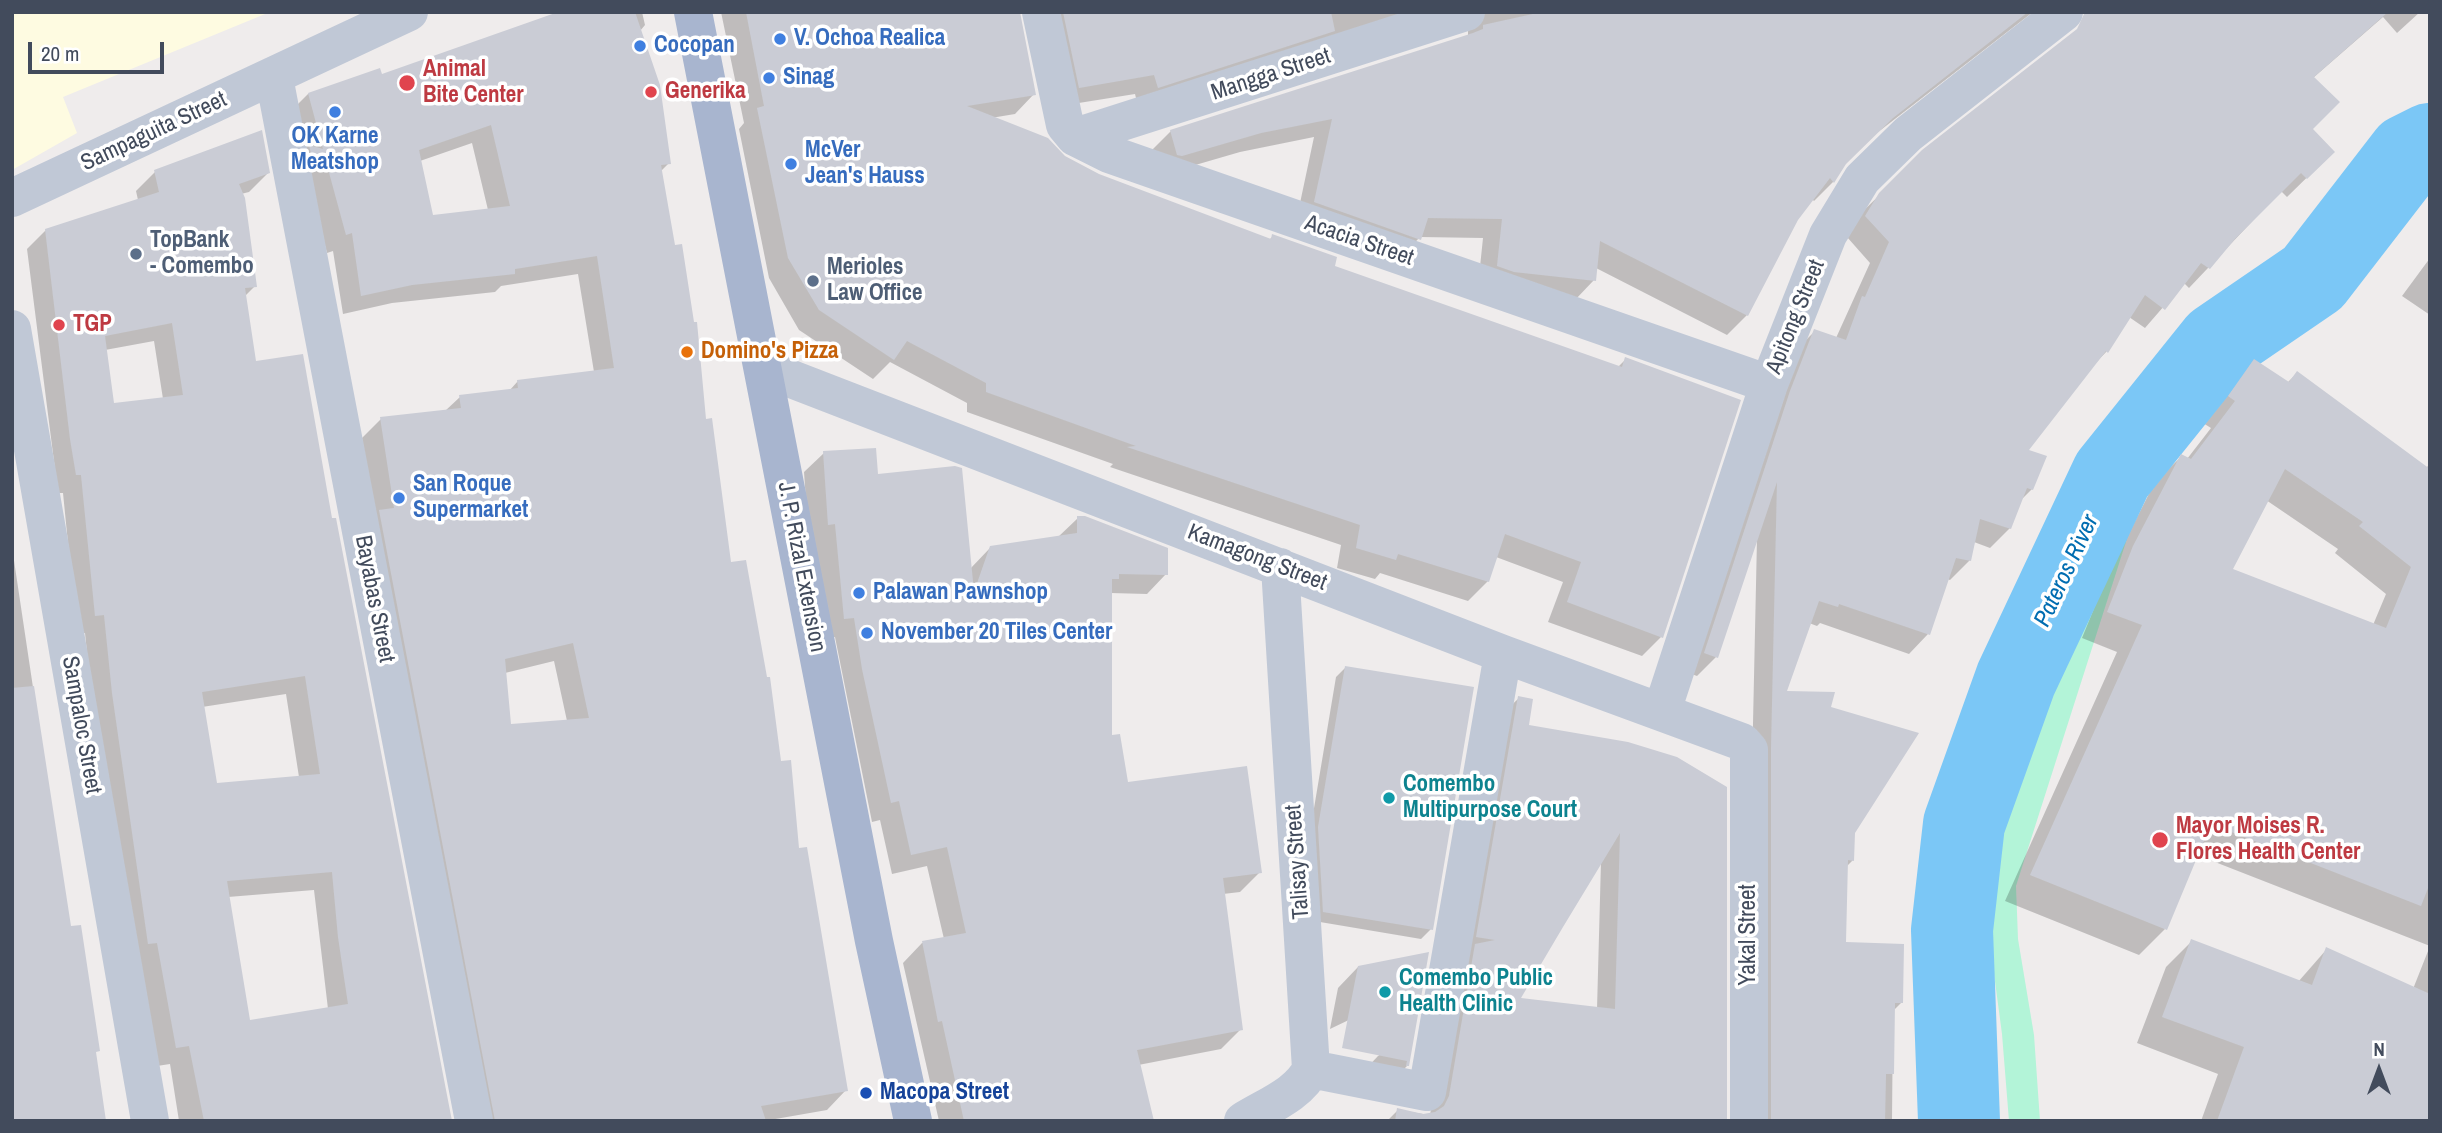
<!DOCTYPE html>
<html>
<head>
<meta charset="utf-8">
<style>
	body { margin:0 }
	#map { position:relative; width:2442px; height:1133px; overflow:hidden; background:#efecec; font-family:"Archivo Narrow",sans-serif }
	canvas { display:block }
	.frame { position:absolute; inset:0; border:14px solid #424b5c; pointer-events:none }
	.north { position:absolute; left:2344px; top:1035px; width:70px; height:70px; -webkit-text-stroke:5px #fff; paint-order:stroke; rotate:0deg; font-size:19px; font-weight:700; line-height:28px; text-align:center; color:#424b5c }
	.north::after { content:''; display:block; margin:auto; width:24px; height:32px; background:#424b5c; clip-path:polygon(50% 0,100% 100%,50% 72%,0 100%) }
	.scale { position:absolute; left:28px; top:42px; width:136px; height:32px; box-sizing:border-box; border:4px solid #424b5c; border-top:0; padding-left:9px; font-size:21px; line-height:24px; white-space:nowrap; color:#424b5c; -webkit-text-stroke:5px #fff; paint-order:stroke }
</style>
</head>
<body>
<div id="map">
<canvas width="2442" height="1133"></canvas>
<div class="frame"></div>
<div class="north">N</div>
<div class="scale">20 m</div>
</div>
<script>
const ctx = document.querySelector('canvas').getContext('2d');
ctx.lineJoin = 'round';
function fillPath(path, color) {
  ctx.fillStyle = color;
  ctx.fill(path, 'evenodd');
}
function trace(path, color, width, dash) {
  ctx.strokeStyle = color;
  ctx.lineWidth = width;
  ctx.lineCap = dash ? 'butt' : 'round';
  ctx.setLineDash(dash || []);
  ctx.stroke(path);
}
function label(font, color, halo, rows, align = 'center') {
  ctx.font = font + ' "Archivo Narrow",sans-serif';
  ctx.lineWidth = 7;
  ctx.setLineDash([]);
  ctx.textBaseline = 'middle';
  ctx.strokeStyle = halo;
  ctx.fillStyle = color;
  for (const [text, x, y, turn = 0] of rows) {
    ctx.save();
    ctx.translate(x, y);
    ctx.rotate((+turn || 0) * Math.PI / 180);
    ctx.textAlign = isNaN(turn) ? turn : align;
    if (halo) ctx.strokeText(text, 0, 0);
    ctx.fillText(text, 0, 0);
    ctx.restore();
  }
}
fillPath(new Path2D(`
	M12,12H270L63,97L77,133L12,170Z`), '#fefbe1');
fillPath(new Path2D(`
	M2110,515L2132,523L2016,886L2018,939L2034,1035L2040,1121H2009L2002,1034L1979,861L2044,699L2103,526Z`), '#b3f4d8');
fillPath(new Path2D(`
	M566,12H642L645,25L640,31L669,163L660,172L729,564L779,763L846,1090L827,1110L764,1121H474L362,438L381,419L445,411L460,397L509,391L518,381L594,372L578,274L501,286L495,292L392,303L343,314L333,251L327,253L289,113L308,94L381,76ZM472,143L488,210L431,217L420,161ZM554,661L567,721L510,726L505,673Z
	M721,12H1018L1034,94L1015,114L991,118L1099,175L1269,240L1273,236L1333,267L1618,367L1626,359L1661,637L1642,656L1548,622L1563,582L1496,557L1488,581L1468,601L1380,573L1375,579L1337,568L1341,545L1110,467L1113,464L967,412V403L890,362L873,379L799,330L769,278L739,129L744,123Z
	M1030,12H1432L1138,106L1135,94L1060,106Z
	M1456,12H2033L1873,136L1844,164L1833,182L1814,201L1812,199L1797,219L1747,315L1727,335L1596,268L1594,280L1575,300L1478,286L1483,238L1420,237L1400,258L1296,222L1314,137L1240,152L1161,175L1151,151L1171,131L1468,36V26Z
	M2108,12H2420L2397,33L2383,17L2313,78L2310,129L2333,152L2287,197L2281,191L2189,288L2184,283L2145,328L2129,317L2107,351L2089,370L2026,450L2032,489L2020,501L2010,528L1990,548L1974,542L1970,560L1950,580L1947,579L1928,634L1909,654L1820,623L1817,626L1809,623L1784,693L1829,708L1853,833V860L1846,867L1845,944L1901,1003L1893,1011L1892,1121H1752V769L1757,538L1716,657L1697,676L1686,672L1796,350L1815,331L1836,338L1870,263L1847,237L1860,214L1924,152Z
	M155,172L268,173L249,192L241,194L255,286L244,297L254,363L330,520L450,1121H179L170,1064L157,1066L93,713L85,633L77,634L63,493H58L27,249L46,230L138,200L136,191ZM154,341L163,399L113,405L105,350ZM286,694L299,777L215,784L202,707ZM314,890L328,1009L248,1022L228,897Z
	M2430,258V315L2402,296Z
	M2254,361L2287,383L2297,373L2426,468L2430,464V946L2197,855L2165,929L2139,955L2005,901L2117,652L2082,638L2108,574L2155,482L2182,456L2187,459L2211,428L2203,423L2228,387ZM2266,500L2338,549L2335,553L2386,594L2373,625L2230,570Z
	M824,453L876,476L970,569L990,548L1057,538L1078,518L1166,574L1147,594L1110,593V737L1127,784L1260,872L1240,892L1223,894L1241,1029L1221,1049L1128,1067L1140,1121H939L903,963L922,943L944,939L927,866L892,874L880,820L872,822L835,637L825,638L809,544L804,472Z
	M12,547L69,928L12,1121Z
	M1346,667L1431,929L1421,939L1314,921L1309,838L1336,677Z
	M1519,698L1527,727L1628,744L1725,1121H1387L1398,1110L1430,1115L1499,717ZM1601,861L1597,1009L1518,999Z
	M2192,941L2298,982L2326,950L2413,989L2430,946V1121H2201L2218,1074L2137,1043L2166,967Z
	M1358,967L1403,994L1330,1029L1338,988Z
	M1413,1034L1408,1065L1388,1085L1360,1075L1378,1056Z`), '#0003');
trace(new Path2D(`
	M1959,1121L1952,930L1964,824L2016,679L2112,475L2218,343L2313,278L2408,155L2430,144`), '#7bc7f6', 82);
fillPath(new Path2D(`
	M558,12H635L660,85L671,164L661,165L675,245L682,244L694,322H697L706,419L712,418L731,562L746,560L767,677H770L781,761L791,760L799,848L807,847L848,1091L761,1106L766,1121H495L379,510L394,508L380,417L461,408L459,395L518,388L517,380L614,368L597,256L515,269V274L412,285L361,296L352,233L346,235L324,154L312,158L309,145L323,149L308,93L380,68L382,74ZM491,125L510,206L433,215L419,150ZM573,643L589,718L511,724L505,659Z
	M746,12H1020L1036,95L967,106L1048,138L1065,156L1099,174L1271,239L1272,234L1337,257L1335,266L1622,367L1625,357L1741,400L1663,638L1567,602L1581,562L1505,534L1489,582L1398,554L1396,560L1356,548L1360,525L1127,447L1136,446L986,392V383L907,341L894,360L819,310L788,258L757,108L764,106Z
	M1063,12H1331L1335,31L1158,88L1154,75L1079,88Z
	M1542,12H2028L1893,118L1846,164L1834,183L1830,178L1798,220L1748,316L1600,241L1596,281L1514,272L1497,266L1502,219L1428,218L1421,240L1314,202L1332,119L1261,133L1182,156L1177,155L1170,130L1473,33L1483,29V25Z
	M2085,12H2388L2314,77L2340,102L2313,129L2335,152L2307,179L2301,173L2235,239L2210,269L2201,263L2165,310L2145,295L2108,353L2106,351L2029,450L2047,456L2033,490L2027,488L2011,529L1980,519L1971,561L1956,558L1930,635L1839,604L1838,607L1819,601L1787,691L1835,692L1831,707L1919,733L1855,833L1854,861L1848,860L1846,942L1904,944L1903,1003H1895L1894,1074H1886L1885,1121H1771V749L1777,482L1718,658L1704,653L1790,391L1814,329L1846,340L1862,296L1865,297L1889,242L1865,216L1879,193L1922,150L2077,29Z
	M262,130L270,173L239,184L245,198L257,287L245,288L256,361L303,354L332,518H336L452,1121H204L189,1046L176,1048L157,943L148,944L112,693L104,615L95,616L81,475H76L70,439L45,229L159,192L154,170ZM172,323L183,395L114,403L105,336ZM305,676L320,774L217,783L202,692ZM332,872L338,937L348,1004L250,1020L227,881Z
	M2254,359L2289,382L2297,371L2430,469V883L2421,906L2211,824L2167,930L2030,875L2142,625L2107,612L2133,546L2181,454L2191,459L2235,401L2228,396ZM2285,469L2363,522L2359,526L2411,567L2386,628L2233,569Z
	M876,448L878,474L955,466L962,468L974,592L990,546L1077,533V516H1085L1168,548V575L1119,574V579H1112V735L1120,734L1128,782L1247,766L1262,873L1223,878L1243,1030L1137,1050L1154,1121H964L942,1021L938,1022L922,941L966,933L947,847L911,855L899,801L891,803L862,669L854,618L844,619L835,524L828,525L823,451Z
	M1345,666L1474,687L1433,930L1323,912L1318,827Z
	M34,686L71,926L81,925L100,1051L96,1052L106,1121H12V688Z
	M1518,696L1533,699L1529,725L1628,742L1677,757L1727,787V1121H1395L1397,1108L1423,1114L1435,1112L1444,1106L1449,1096L1475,944L1495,940L1476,937ZM1620,833L1615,1009L1521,998L1563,927Z
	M2191,939L2312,985L2326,947L2430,994V1121H2217L2244,1047L2162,1017Z
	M1429,952L1409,1066H1406L1407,1061L1342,1048L1358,966Z`), '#caccd5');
trace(new Path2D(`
	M1041,12L1065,125L1075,137L1109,154L1769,384
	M274,77L474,1121
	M1075,137L1466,12
	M12,198L409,12
	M12,329L150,1121
	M763,368L1503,654L1742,742L1749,750V1121
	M1662,711L1769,384L1828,235L1862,179L1908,134L2064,12
	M1311,1069L1427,1092L1503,654
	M1243,1121C1265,1107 1300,1094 1311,1069L1280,567`), '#c0c8d6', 38);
trace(new Path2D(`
	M693,12L874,941L913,1121`), '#a8b5cf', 38);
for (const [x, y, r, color] of [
	[780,39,7,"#3f7fe0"],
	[640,46,7,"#3f7fe0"],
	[769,78,7,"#3f7fe0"],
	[407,83,9,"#e0444e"],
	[651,92,7,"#e0444e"],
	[335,112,7,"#3f7fe0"],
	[791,164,7,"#3f7fe0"],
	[136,254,7,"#5c6f8a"],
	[813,281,7,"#5c6f8a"],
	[59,325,7,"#e0444e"],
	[687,352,7,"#e8710a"],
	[399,498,7,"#3f7fe0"],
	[859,593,7,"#3f7fe0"],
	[867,633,7,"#3f7fe0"],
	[1389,798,7,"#0f9aa8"],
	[2160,840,9,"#e0444e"],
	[1385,992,7,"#0f9aa8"],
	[866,1093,7,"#1a4fb4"]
]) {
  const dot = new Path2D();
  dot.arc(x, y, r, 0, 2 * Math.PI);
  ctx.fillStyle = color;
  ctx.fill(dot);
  trace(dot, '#fff', 2.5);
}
label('bold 23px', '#366cbe', '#fff', [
	["V. Ochoa Realica",794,39],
	["Cocopan",654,46],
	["Sinag",783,78],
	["OK Karne",335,137,"center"],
	["Meatshop",335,163,"center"],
	["McVer",805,151],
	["Jean's Hauss",805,177],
	["San Roque",413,485],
	["Supermarket",413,511],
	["Palawan Pawnshop",873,593],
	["November 20 Tiles Center",881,633]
], 'left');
label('bold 23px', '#be3a42', '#fff', [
	["Animal",423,70],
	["Bite Center",423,96],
	["Generika",665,92],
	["TGP",73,325],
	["Mayor Moises R.",2176,827],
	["Flores Health Center",2176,853]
], 'left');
label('23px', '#424b5c', '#fff', [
	["Mangga Street",1271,75,-18],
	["Sampaguita Street",154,132,-25],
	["Acacia Street",1359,241,19],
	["Apitong Street",1796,317,-68],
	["Kamagong Street",1257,558,21],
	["J. P. Rizal Extension",801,567,79],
	["Bayabas Street",374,599,79],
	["Sampaloc Street",81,725,80],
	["Talisay Street",1298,862,-94],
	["Yakal Street",1749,935,-90]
]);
label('bold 23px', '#4e5e75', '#fff', [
	["TopBank",150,241],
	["- Comembo",150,267],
	["Merioles",827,268],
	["Law Office",827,294]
], 'left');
label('bold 23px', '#c56008', '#fff', [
	["Domino's Pizza",701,352]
], 'left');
label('bold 23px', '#0d838f', '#fff', [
	["Comembo",1403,785],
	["Multipurpose Court",1403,811],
	["Comembo Public",1399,979],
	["Health Clinic",1399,1005]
], 'left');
label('bold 23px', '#164399', '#fff', [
	["Macopa Street",880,1093]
], 'left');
label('italic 24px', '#006db1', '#fff', [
	["Pateros River",2067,571,-65]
]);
</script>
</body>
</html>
